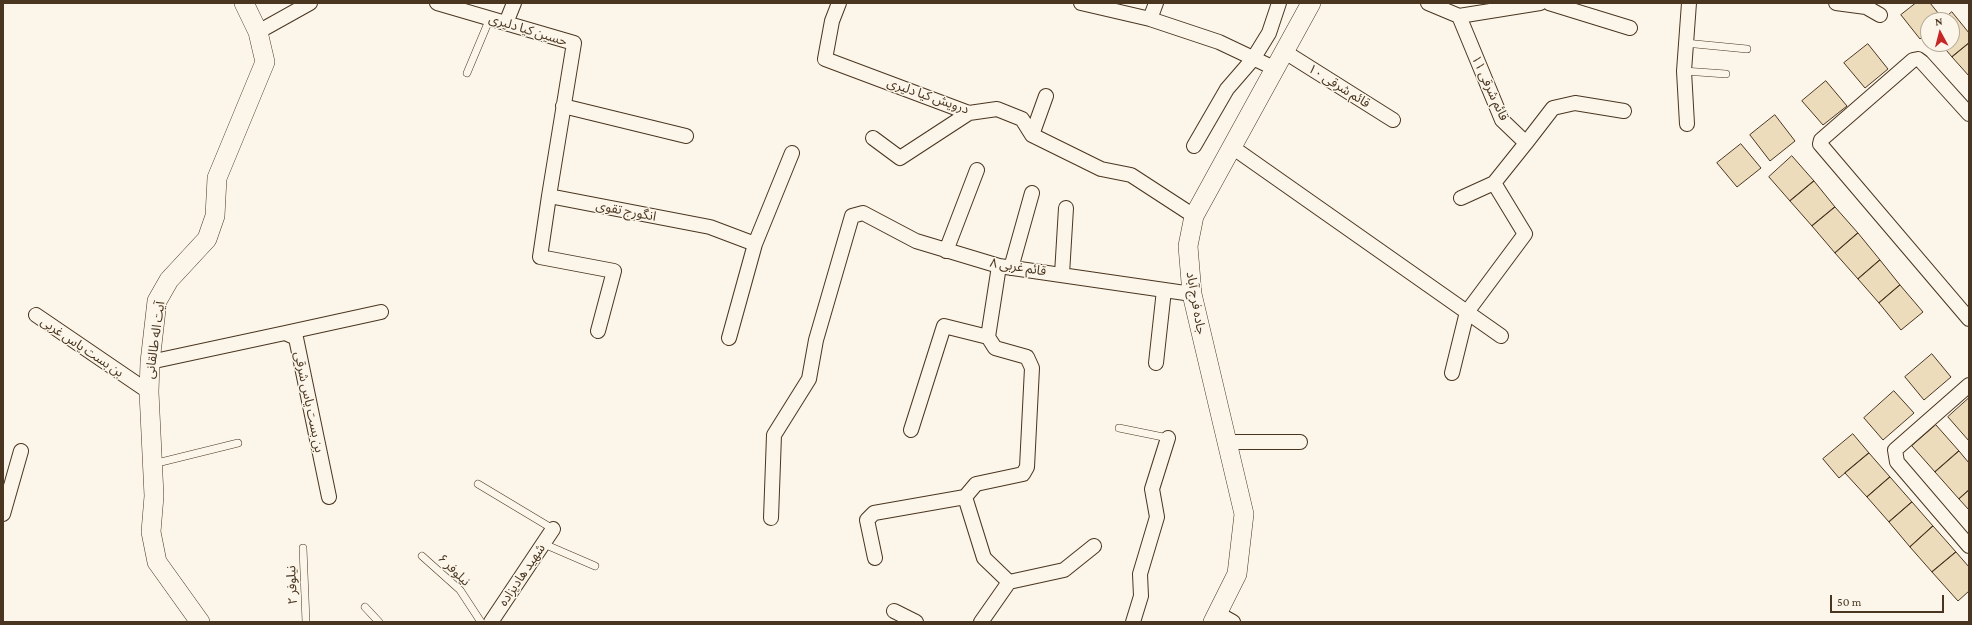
<!DOCTYPE html>
<html>
<head>
<meta charset="utf-8">
<style>
	body { margin:0 }
	#map { position:relative; width:1972px; height:625px; overflow:hidden; background:#fbf6e9; font-family:"Crimson Pro",serif }
	canvas { display:block }
	.frame { position:absolute; inset:0; border:4px solid #4a3520; pointer-events:none }
	.north { position:absolute; left:1920px; top:12px; width:40px; height:40px; box-sizing:border-box; background:#fbf6e9; border:1px solid #b4a999; border-radius:50%; rotate:353deg; font-size:11px; font-weight:700; line-height:16px; text-align:center; color:#4a3520 }
	.north::after { content:''; display:block; margin:auto; width:14px; height:18px; background:#c62828; clip-path:polygon(50% 0,100% 100%,50% 72%,0 100%) }
	.scale { position:absolute; left:1830px; top:595px; width:114px; height:18px; box-sizing:border-box; border:2px solid #4a3520; border-top:0; padding-left:5px; font-size:12px; line-height:14px; white-space:nowrap; color:#4a3520; -webkit-text-stroke:3px #fbf6e9; paint-order:stroke }
</style>
</head>
<body>
<div id="map">
<canvas width="1972" height="625"></canvas>
<div class="frame"></div>
<div class="north">N</div>
<div class="scale">50 m</div>
</div>
<script>
const ctx = document.querySelector('canvas').getContext('2d');
ctx.lineJoin = 'round';
function fillPath(path, color) {
  ctx.fillStyle = color;
  ctx.fill(path, 'evenodd');
}
function trace(path, color, width, dash) {
  ctx.strokeStyle = color;
  ctx.lineWidth = width;
  ctx.lineCap = dash ? 'butt' : 'round';
  ctx.setLineDash(dash || []);
  ctx.stroke(path);
}
function label(font, color, halo, rows, align = 'center') {
  ctx.font = font + ' "Crimson Pro","Noto Sans Arabic",serif';
  ctx.lineWidth = 3;
  ctx.setLineDash([]);
  ctx.textBaseline = 'middle';
  ctx.strokeStyle = halo;
  ctx.fillStyle = color;
  for (const [text, x, y, turn = 0] of rows) {
    ctx.save();
    ctx.translate(x, y);
    ctx.rotate((+turn || 0) * Math.PI / 180);
    ctx.textAlign = isNaN(turn) ? turn : align;
    if (halo) ctx.strokeText(text, 0, 0);
    ctx.fillText(text, 0, 0);
    ctx.restore();
  }
}
const building = new Path2D(`
	M1916,3H1930L1943,19L1928,20V32L1920,39L1901,15Z
	M1952,12L1969,33V43L1952,57L1941,44H1952V20H1943Z
	M1969,43V76L1952,57Z
	M1868,44L1888,69L1865,88L1844,63Z
	M1826,81L1847,106L1823,125L1802,101Z
	M1775,115L1795,141L1770,161L1750,135Z
	M1741,144L1761,168L1737,187L1717,163Z
	M1792,156L1814,181L1790,201L1769,177Z
	M1814,181L1835,207L1812,226L1790,201Z
	M1835,207L1858,233L1835,253L1812,226Z
	M1858,233L1880,260L1858,279L1835,253Z
	M1880,260L1900,285L1879,303L1858,279Z
	M1900,285L1923,312L1901,330L1879,303Z
	M1932,354L1951,377L1924,400L1905,377Z
	M1894,391L1914,413L1883,440L1864,418Z
	M1969,398V441L1948,417Z
	M1936,425L1959,451L1935,472L1912,446Z
	M1853,434L1869,453L1839,478L1823,459Z
	M1959,451L1969,463V490L1959,499L1935,472Z
	M1869,453L1890,477L1867,497L1845,473Z
	M1890,477L1912,502L1889,522L1867,497Z
	M1969,490V510L1959,499Z
	M1912,502L1933,526L1910,547L1889,522Z
	M1933,526L1956,552L1932,572L1910,547Z
	M1956,552L1969,567V591L1958,601L1932,572Z`);
fillPath(building, '#ecdcbc');
trace(building, '#4a3520', 1);
const lane = new Path2D(`
	M1685,43L1747,49
	M1684,71L1726,74
	M467,73L490,18
	M1119,428L1168,438
	M153,464L238,443
	M478,484L553,529
	M544,544L595,566
	M303,548L306,622
	M422,556L460,590L481,622
	M365,607L379,622`);
const street = new Path2D(`
	M437,3L574,43L549,196L710,227L755,244L792,153
	M839,3L832,21L825,59L969,113L997,109L1022,119L1032,135L1101,169L1131,175L1194,216
	M1081,3L1150,19L1219,42L1276,69
	M1428,3L1459,16L1502,120L1526,143L1553,108L1575,103L1624,111
	M1549,3L1630,28
	M1836,3L1866,7L1880,15
	M1459,16L1540,3
	M1150,19L1156,3
	M506,23L514,3
	M258,32L310,3
	M1285,52L1393,120
	M563,106L686,136
	M1969,114L1922,62L1918,59L1913,60L1821,140L1820,144L1969,319
	M1687,124L1684,71L1689,3
	M1032,135L1046,96
	M873,138L900,158L969,113
	M1194,146L1227,89L1253,59L1269,33L1279,3
	M1232,147L1501,336
	M549,196L540,257L614,271L598,331
	M1461,198L1494,183
	M946,251L977,170
	M999,266L988,337L995,348L1027,357L1032,368L1027,467L1023,474L976,484L965,497L984,558L1009,582
	M1011,268L1032,193
	M1062,274L1066,208
	M36,315L149,392
	M285,333L381,312
	M729,338L755,244
	M150,362L285,333L296,338L329,497
	M1156,363L1164,290
	M1452,373L1467,312L1525,234L1494,183L1526,143
	M1969,385L1895,450L1897,462L1969,546
	M911,430L944,326L988,337
	M1227,442H1300
	M3,514L21,451
	M771,518L774,435L809,379L816,340L852,216L863,213L916,241L999,266L1192,294
	M875,558L867,520L874,513L965,497
	M894,611L916,622
	M1217,613L1233,622
	M491,622L553,529
	M981,622L1009,582L1064,570L1094,546
	M1133,622L1141,596L1140,574L1157,517L1152,489L1168,438`);
const secondary = new Path2D(`
	M200,622L157,562L151,532L154,496L149,392L150,362L157,301L169,280L207,239L215,216L217,178L265,62L258,32L244,3
	M1213,622L1237,574L1244,514L1192,294L1188,246L1194,216L1311,3`);
trace(lane, '#4a3520', 8);
trace(street, '#4a3520', 16);
trace(secondary, '#4a3520', 20);
trace(lane, '#fbf6e9', 7);
trace(street, '#fbf6e9', 14);
trace(secondary, '#fbf6e9', 19);
label('13px', '#4a3520', '#fbf6e9', [
	["حسین کیا دلیری",528,30,17],
	["قائم شرقی ۱۰",1339,86,32],
	["قائم شرقی ۱۱",1490,88,65],
	["درویش کیا دلیری",928,96,19],
	["انگورج تقوی",626,211,11],
	["قائم غربی ۸",1018,267,9],
	["جاده فرج آباد",1196,303,80],
	["آیت اله طالقانی",155,340,-82],
	["بن بست یاس غربی",82,347,34],
	["بن بست یاس شرقی",309,402,78],
	["نیلوفر ۶",454,570,44],
	["شهید هادیزاده",522,575,-56],
	["نیلوفر ۲",292,585,-93]
]);
</script>
</body>
</html>
